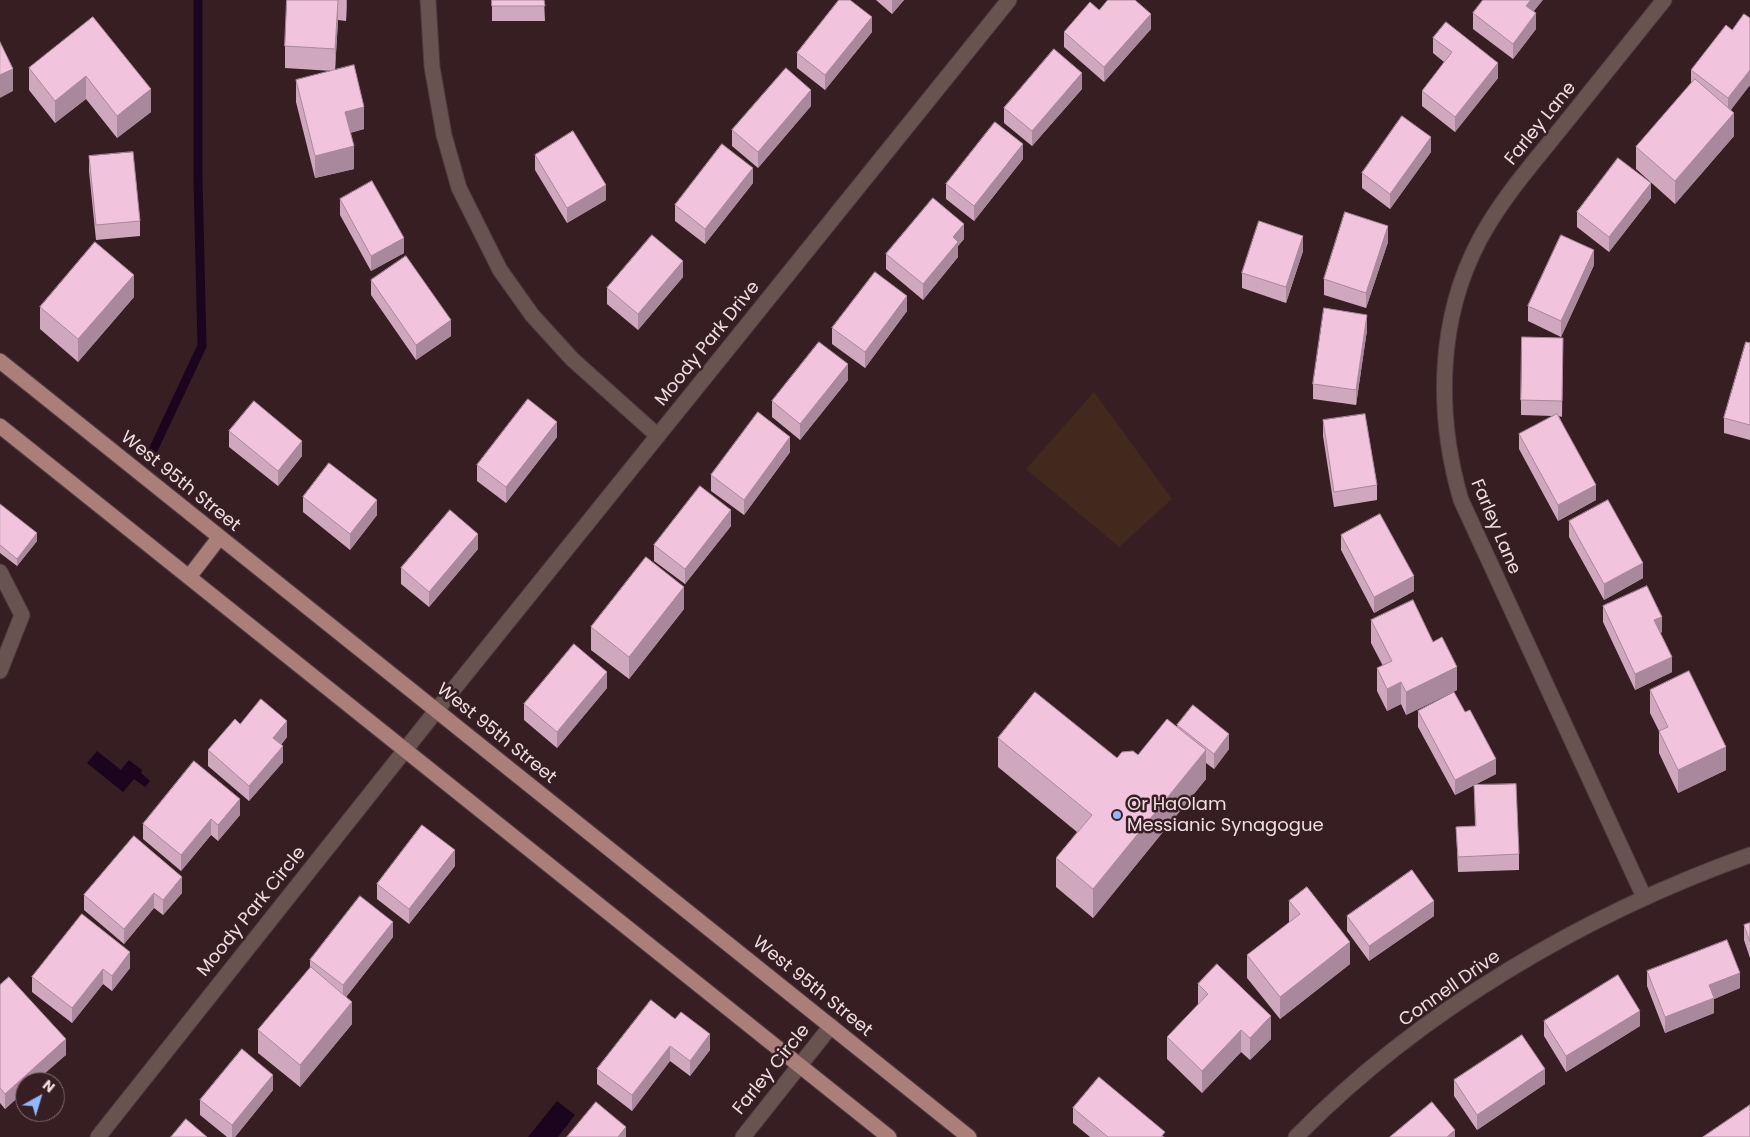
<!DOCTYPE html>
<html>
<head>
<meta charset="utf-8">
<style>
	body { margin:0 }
	#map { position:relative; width:1750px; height:1137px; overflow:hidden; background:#361e23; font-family:Poppins,sans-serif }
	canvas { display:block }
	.north { position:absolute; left:15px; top:1072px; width:50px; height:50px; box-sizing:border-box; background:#361e23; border:1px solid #806b6f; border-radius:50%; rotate:39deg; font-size:14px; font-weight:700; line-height:20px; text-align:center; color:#efdee1 }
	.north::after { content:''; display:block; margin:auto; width:18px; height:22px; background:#8fb8fd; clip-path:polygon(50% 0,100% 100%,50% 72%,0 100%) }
</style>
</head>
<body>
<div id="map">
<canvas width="1750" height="1137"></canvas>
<div class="north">N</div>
</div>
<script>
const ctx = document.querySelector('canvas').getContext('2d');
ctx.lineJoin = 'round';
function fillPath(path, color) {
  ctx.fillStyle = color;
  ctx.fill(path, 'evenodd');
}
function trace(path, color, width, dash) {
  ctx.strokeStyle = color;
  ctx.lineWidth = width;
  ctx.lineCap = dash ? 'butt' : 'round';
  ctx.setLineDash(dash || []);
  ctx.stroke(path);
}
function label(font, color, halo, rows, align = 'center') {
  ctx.font = font + ' Poppins,sans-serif';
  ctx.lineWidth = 5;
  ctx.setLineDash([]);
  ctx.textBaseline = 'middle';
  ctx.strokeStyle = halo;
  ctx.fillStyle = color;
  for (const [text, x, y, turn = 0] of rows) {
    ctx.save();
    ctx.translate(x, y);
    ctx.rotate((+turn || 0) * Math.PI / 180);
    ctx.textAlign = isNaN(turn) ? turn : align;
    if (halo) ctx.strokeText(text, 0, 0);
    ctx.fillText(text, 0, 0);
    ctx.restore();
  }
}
fillPath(new Path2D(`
	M1094,392L1172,499L1119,547L1026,469Z`), '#412a1d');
fillPath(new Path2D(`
	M97,751L121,770L129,760L142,770L141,773L150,781L145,787L134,779L123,792L87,763Z
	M557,1101L575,1115L558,1137H528Z`), '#1c041f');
trace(new Path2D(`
	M154,448L202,346L198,179V0`), '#1c041f', 9);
const minor = new Path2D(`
	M428,0L432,67L444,135L459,188L500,270L532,315L572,359L658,436
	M0,572L22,615L0,671
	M1644,897L1461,500C1436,415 1437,319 1480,239C1502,198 1533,163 1562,127C1596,85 1630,42 1664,0
	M98,1137L436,711L1009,0
	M743,1137L831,1026
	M1296,1137C1420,1010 1585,914 1750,855`);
const major = new Path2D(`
	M0,361L969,1137
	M0,426L889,1137
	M189,577L219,538`);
trace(minor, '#50393e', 17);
trace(major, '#50393e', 17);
trace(minor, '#695351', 15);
trace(major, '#aa7f7a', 15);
fillPath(new Path2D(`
	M287,0H347L346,21L338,20L335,70L364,129L350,133L354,169L315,178L296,102V80L332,71L285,68V46Z
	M492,0H544L545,21H492Z
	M876,0H904L892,14Z
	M1099,10L1151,29L1104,82L1064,47V32Z
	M1534,12L1536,29L1513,59L1473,29V13Z
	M93,17L151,112L117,138L86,99L55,123L29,90V68Z
	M1750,18V85L1730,110L1734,136L1675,204L1636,169V147L1691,83V70L1732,30Z
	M872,32L825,90L797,68V53Z
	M1433,38L1498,78L1455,132L1422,106V91L1444,62L1433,53Z
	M1082,89L1032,146L1004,123V108Z
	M811,106L758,168L732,146V130Z
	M1431,152L1390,209L1362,188V173Z
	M535,155L606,200L567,223L535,170Z
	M89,156L140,221V236L96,240L89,171Z
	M1023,159L974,221L946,199V184Z
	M753,183L705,244L675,221V205Z
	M1651,198L1609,252L1577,227V212Z
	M340,199L404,253L371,271L340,215Z
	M964,239L958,246V257L923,300L886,269V254Z
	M1388,242L1366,308L1324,295V279Z
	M1303,251L1286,303L1242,288V273Z
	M1594,265L1561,337L1528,321V306Z
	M683,277L638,330L607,304V288Z
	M371,280L451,336L416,360L371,295Z
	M134,297L78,362L40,329V307Z
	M907,311L865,368L832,344V328Z
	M1367,330L1356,405L1313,399V384Z
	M1563,338L1562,417L1559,416L1596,500L1558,521L1519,449V434L1553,416L1521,415V400Z
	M1750,343V440L1724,433V418Z
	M848,380L800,440L772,417V401Z
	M1323,420L1377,485V500L1334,507L1323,436Z
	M229,431L302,456L278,486L229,447Z
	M557,437L506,503L477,481V465Z
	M790,452L744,515L711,491V475Z
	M303,497L377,515L350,550L303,512Z
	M0,504L37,541L17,566L0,553Z
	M1569,521L1643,578L1604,600L1569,537Z
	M731,526L685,584L654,561V545Z
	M1341,535L1414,591L1374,613L1341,550Z
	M478,549L429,607L401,584V568Z
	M1603,606L1662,632L1660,633L1672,672L1635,690L1603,622Z
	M684,609L629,679L591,650V627Z
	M1371,620L1457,690L1406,715L1401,704L1387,711L1377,691V668L1383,666L1371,643Z
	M607,688L557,748L524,720V704Z
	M1650,690L1726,770L1678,793L1659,753V731L1650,713Z
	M1418,711L1496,774L1455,795L1418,727Z
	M240,724L287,737L281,745L283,762L249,801L208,766V750Z
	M1177,725L1229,749L1214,769L1206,763V779L1093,918L1056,887V858L1077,832L998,767V738L1117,758L1138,755L1177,727Z
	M1474,785L1519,854V870L1458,872L1456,827L1475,826Z
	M240,815L218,841L211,835L181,871L143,839V824Z
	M134,836L182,893L163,915L154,908L124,944L84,910V895Z
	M455,866L409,924L377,899V884Z
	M1289,901L1350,964L1280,1019L1247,978V955L1289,923Z
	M82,914L130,968L112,991L103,984L72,1023L32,992V977Z
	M1347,916H1434L1369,961L1347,931Z
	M1750,923V958L1744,940V925Z
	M393,937L346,997L352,1024L300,1087L258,1053V1030L310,968V960Z
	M1647,971L1740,988L1714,999V1013L1665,1033L1647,986Z
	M1198,984L1271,1039L1250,1060L1241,1052L1202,1093L1167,1059V1037L1198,1005Z
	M0,985L66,1055L25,1082V1091L5,1109L0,1103Z
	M675,1019L710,1050L690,1076L670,1061L632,1111L597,1084V1069Z
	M1544,1021L1640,1026L1566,1072L1544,1036Z
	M1454,1080L1545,1084L1477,1130L1454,1096Z
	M273,1090L235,1137H227L200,1115V1100Z
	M1073,1108L1165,1137H1090L1073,1123Z`), '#d0a8be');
fillPath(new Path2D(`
	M338,0V20L335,71V49Z
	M346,0H347L346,21Z
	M892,0H904L892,14Z
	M1531,0H1543L1526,21V6Z
	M1536,13V29L1513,59V44Z
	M1151,14V29L1104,82V67Z
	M872,17V32L825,90V75Z
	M1498,63V78L1455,132V117Z
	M13,69V91L0,98V75Z
	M1750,70V85L1728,114V98Z
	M1082,73V89L1032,146V131Z
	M86,76V99L55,123V101Z
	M151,89V112L117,138V116Z
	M811,90V106L758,168V152Z
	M364,107V129L345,134V112Z
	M1734,113V136L1675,204V181Z
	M1431,137V152L1390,209V194Z
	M1023,144V159L974,221V206Z
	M354,146V169L315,178V156Z
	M753,168V183L705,244V229Z
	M1651,183V198L1609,252V237Z
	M606,185V200L567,223V208Z
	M964,224V239L958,246V257L923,300V284L953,237Z
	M1388,226V242L1366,308V293Z
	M1303,236V251L1286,303V287Z
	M404,238V253L371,271V256Z
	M1594,250V265L1561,337V321Z
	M683,261V277L638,330V314Z
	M134,275V297L78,362V339Z
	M907,296V311L865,368V352Z
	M1367,315V330L1356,405V390Z
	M451,320V336L416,360V345Z
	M848,364V380L800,440V424Z
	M557,422V437L506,503V487Z
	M790,437V452L744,515V500Z
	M302,441V456L278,486V471Z
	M1596,485V500L1558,521V505Z
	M377,500V515L350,550V534Z
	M731,510V526L685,584V569Z
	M37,533V541L17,566V559Z
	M478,534V549L429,607V592Z
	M1643,563V578L1604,600V584Z
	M1414,576V591L1374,613V597Z
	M684,587V609L629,679V657Z
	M1662,617V632L1654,636V620Z
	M1672,657V672L1635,690V674Z
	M1457,667V690L1406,715V692Z
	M607,672V688L557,748V732Z
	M1401,682V704L1387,711V689Z
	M287,721V737L273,753V738Z
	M1229,734V749L1214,769V754Z
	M283,746V762L249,801V786Z
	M1726,747V770L1678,793V770Z
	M1206,750V779L1093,918V889Z
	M1496,759V774L1455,795V780Z
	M240,799V815L218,841V825Z
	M211,819V835L181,871V855Z
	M455,850V866L409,924V909Z
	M182,877V893L163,915V900Z
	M154,893V908L124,944V929Z
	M1434,901V916L1369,961V946Z
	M393,922V937L343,1001V985Z
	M1350,942V964L1280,1019V997Z
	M130,952V968L112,991V976Z
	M103,969V984L72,1023V1008Z
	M1740,973V988L1714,999V1013L1665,1033V1017L1709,985Z
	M352,1002V1024L300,1087V1065Z
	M1640,1011V1026L1566,1072V1056Z
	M1271,1016V1039L1250,1060V1038Z
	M1241,1030V1052L1202,1093V1071Z
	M710,1034V1050L690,1076V1061Z
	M66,1039V1055L35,1082H25V1091L5,1109V1094Z
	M670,1046V1061L632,1111V1095Z
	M1545,1069V1084L1477,1130V1115Z
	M273,1075V1090L235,1137H232V1125Z
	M626,1127V1137H618Z
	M1455,1130V1137H1447Z`), '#a9889b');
const building = new Path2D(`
	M287,0H338L335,49L285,46Z
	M492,0H544L545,6H492Z
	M839,0H850L872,17L825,75L797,53Z
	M1108,0H1135L1151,14L1104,67L1064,32L1090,2L1099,10Z
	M1483,0H1531L1526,6L1536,13L1513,44L1473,13Z
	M1744,14L1750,18V70L1728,98L1691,70L1726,25L1732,30Z
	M93,17L151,89L117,116L86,76L55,101L29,68Z
	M1446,22L1498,63L1455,117L1422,91L1452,52L1433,38Z
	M0,42L13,69L0,75Z
	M1054,49L1082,73L1032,131L1004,108Z
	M354,65L364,107L345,112L354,146L315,156L296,80Z
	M786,68L811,90L758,152L732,130Z
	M1695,79L1734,113L1675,181L1636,147Z
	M1402,116L1431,137L1390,194L1362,173Z
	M995,122L1023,144L974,206L946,184Z
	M573,131L606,185L567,208L535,155Z
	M722,144L753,168L705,229L675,205Z
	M133,152L140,221L96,225L89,156Z
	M1618,158L1651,183L1609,237L1577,212Z
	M372,181L404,238L371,256L340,199Z
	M933,198L964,224L953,237L958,242L923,284L886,254Z
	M1345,212L1388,226L1366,293L1324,279Z
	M1259,221L1303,236L1286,287L1242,273Z
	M652,235L683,261L638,314L607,288Z
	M1561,235L1594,250L1561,321L1528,306Z
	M95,242L134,275L78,339L40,307Z
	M406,256L451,320L416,345L371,280Z
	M875,272L907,296L865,352L832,328Z
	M1324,308L1367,315L1356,390L1313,384Z
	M1522,337L1563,338L1562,401L1521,400Z
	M819,342L848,364L800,424L772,401Z
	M1746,342L1750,343V425L1724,418Z
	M528,399L557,422L506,487L477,465Z
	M254,401L302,441L278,471L229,431Z
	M758,412L790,437L744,500L711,475Z
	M1365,414L1377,485L1334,492L1323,420Z
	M1557,414L1596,485L1558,505L1519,434Z
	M329,463L377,500L350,534L303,497Z
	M700,486L731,510L685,569L654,545Z
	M1608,500L1643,563L1604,584L1569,521Z
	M0,504L37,533L17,559L0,545Z
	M450,510L478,534L429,592L401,568Z
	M1380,514L1414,576L1374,597L1341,535Z
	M646,557L684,587L629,657L591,627Z
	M1647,586L1662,617L1654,620L1672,657L1635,674L1603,606Z
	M1413,600L1433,642L1442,637L1457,667L1406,692L1401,682L1387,689L1377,668L1392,661L1371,620Z
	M574,644L607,672L557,732L524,704Z
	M1689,671L1726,747L1678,770L1659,731L1668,727L1650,690Z
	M1035,692L1117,758L1122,752L1133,751L1138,755L1167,719L1206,750L1093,889L1056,858L1092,815L998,738Z
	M1454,692L1465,712L1470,710L1496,759L1455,780L1418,711Z
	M261,699L287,721L273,738L283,746L249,786L208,750L235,719L240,724Z
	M1193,705L1229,734L1214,754L1177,725Z
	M194,761L240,799L218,825L211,819L181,855L143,824Z
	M1516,784L1519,854L1458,857L1456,827L1476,826L1474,785Z
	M422,825L455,850L409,909L377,884Z
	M134,836L182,877L163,900L154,893L124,929L84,895Z
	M1412,870L1434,901L1369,946L1347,916Z
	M1307,887L1350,942L1280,997L1247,955L1300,914L1289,901Z
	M360,896L393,922L343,985L310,960Z
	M82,914L130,952L112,976L103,969L72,1008L32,977Z
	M1750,923V942L1744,925Z
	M1727,940L1740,973L1709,985L1714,998L1665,1017L1647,971Z
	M1217,964L1271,1016L1250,1038L1241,1030L1202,1071L1167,1037L1208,994L1198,984Z
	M311,967L352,1002L300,1065L258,1030Z
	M1618,975L1640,1011L1566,1056L1544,1021Z
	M9,977L66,1039L5,1094L0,1088V985Z
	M651,1000L675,1019L681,1012L710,1034L690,1061L670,1046L632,1095L597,1069Z
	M1522,1035L1545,1069L1477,1115L1454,1080Z
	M242,1049L273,1075L232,1125L200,1100Z
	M1099,1077L1165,1132L1161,1137H1108L1073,1108Z
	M596,1102L626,1127L618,1137H567Z
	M1432,1102L1455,1130L1447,1137H1390Z
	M1750,1105V1137H1703Z
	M186,1119L207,1137H171Z`);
fillPath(building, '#f2c3dd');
trace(building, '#a9889b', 1);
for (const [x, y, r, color] of [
	[1117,815,5,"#8fb8fd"]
]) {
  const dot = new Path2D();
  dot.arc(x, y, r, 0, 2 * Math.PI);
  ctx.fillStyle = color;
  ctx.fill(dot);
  trace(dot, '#361e23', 2);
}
label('18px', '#efdee1', '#361e23', [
	["Farley Lane",1541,124,-51],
	["Moody Park Drive",708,344,-51],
	["West 95th Street",180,482,39],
	["Farley Lane",1495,527,67],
	["West 95th Street",496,734,39],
	["Moody Park Circle",252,912,-51],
	["West 95th Street",812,987,39],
	["Connell Drive",1450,989,-35],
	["Farley Circle",772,1070,-51]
]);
label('18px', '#efdee1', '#361e23', [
	["Or HaOlam",1127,805],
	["Messianic Synagogue",1127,826]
], 'left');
</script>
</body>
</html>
